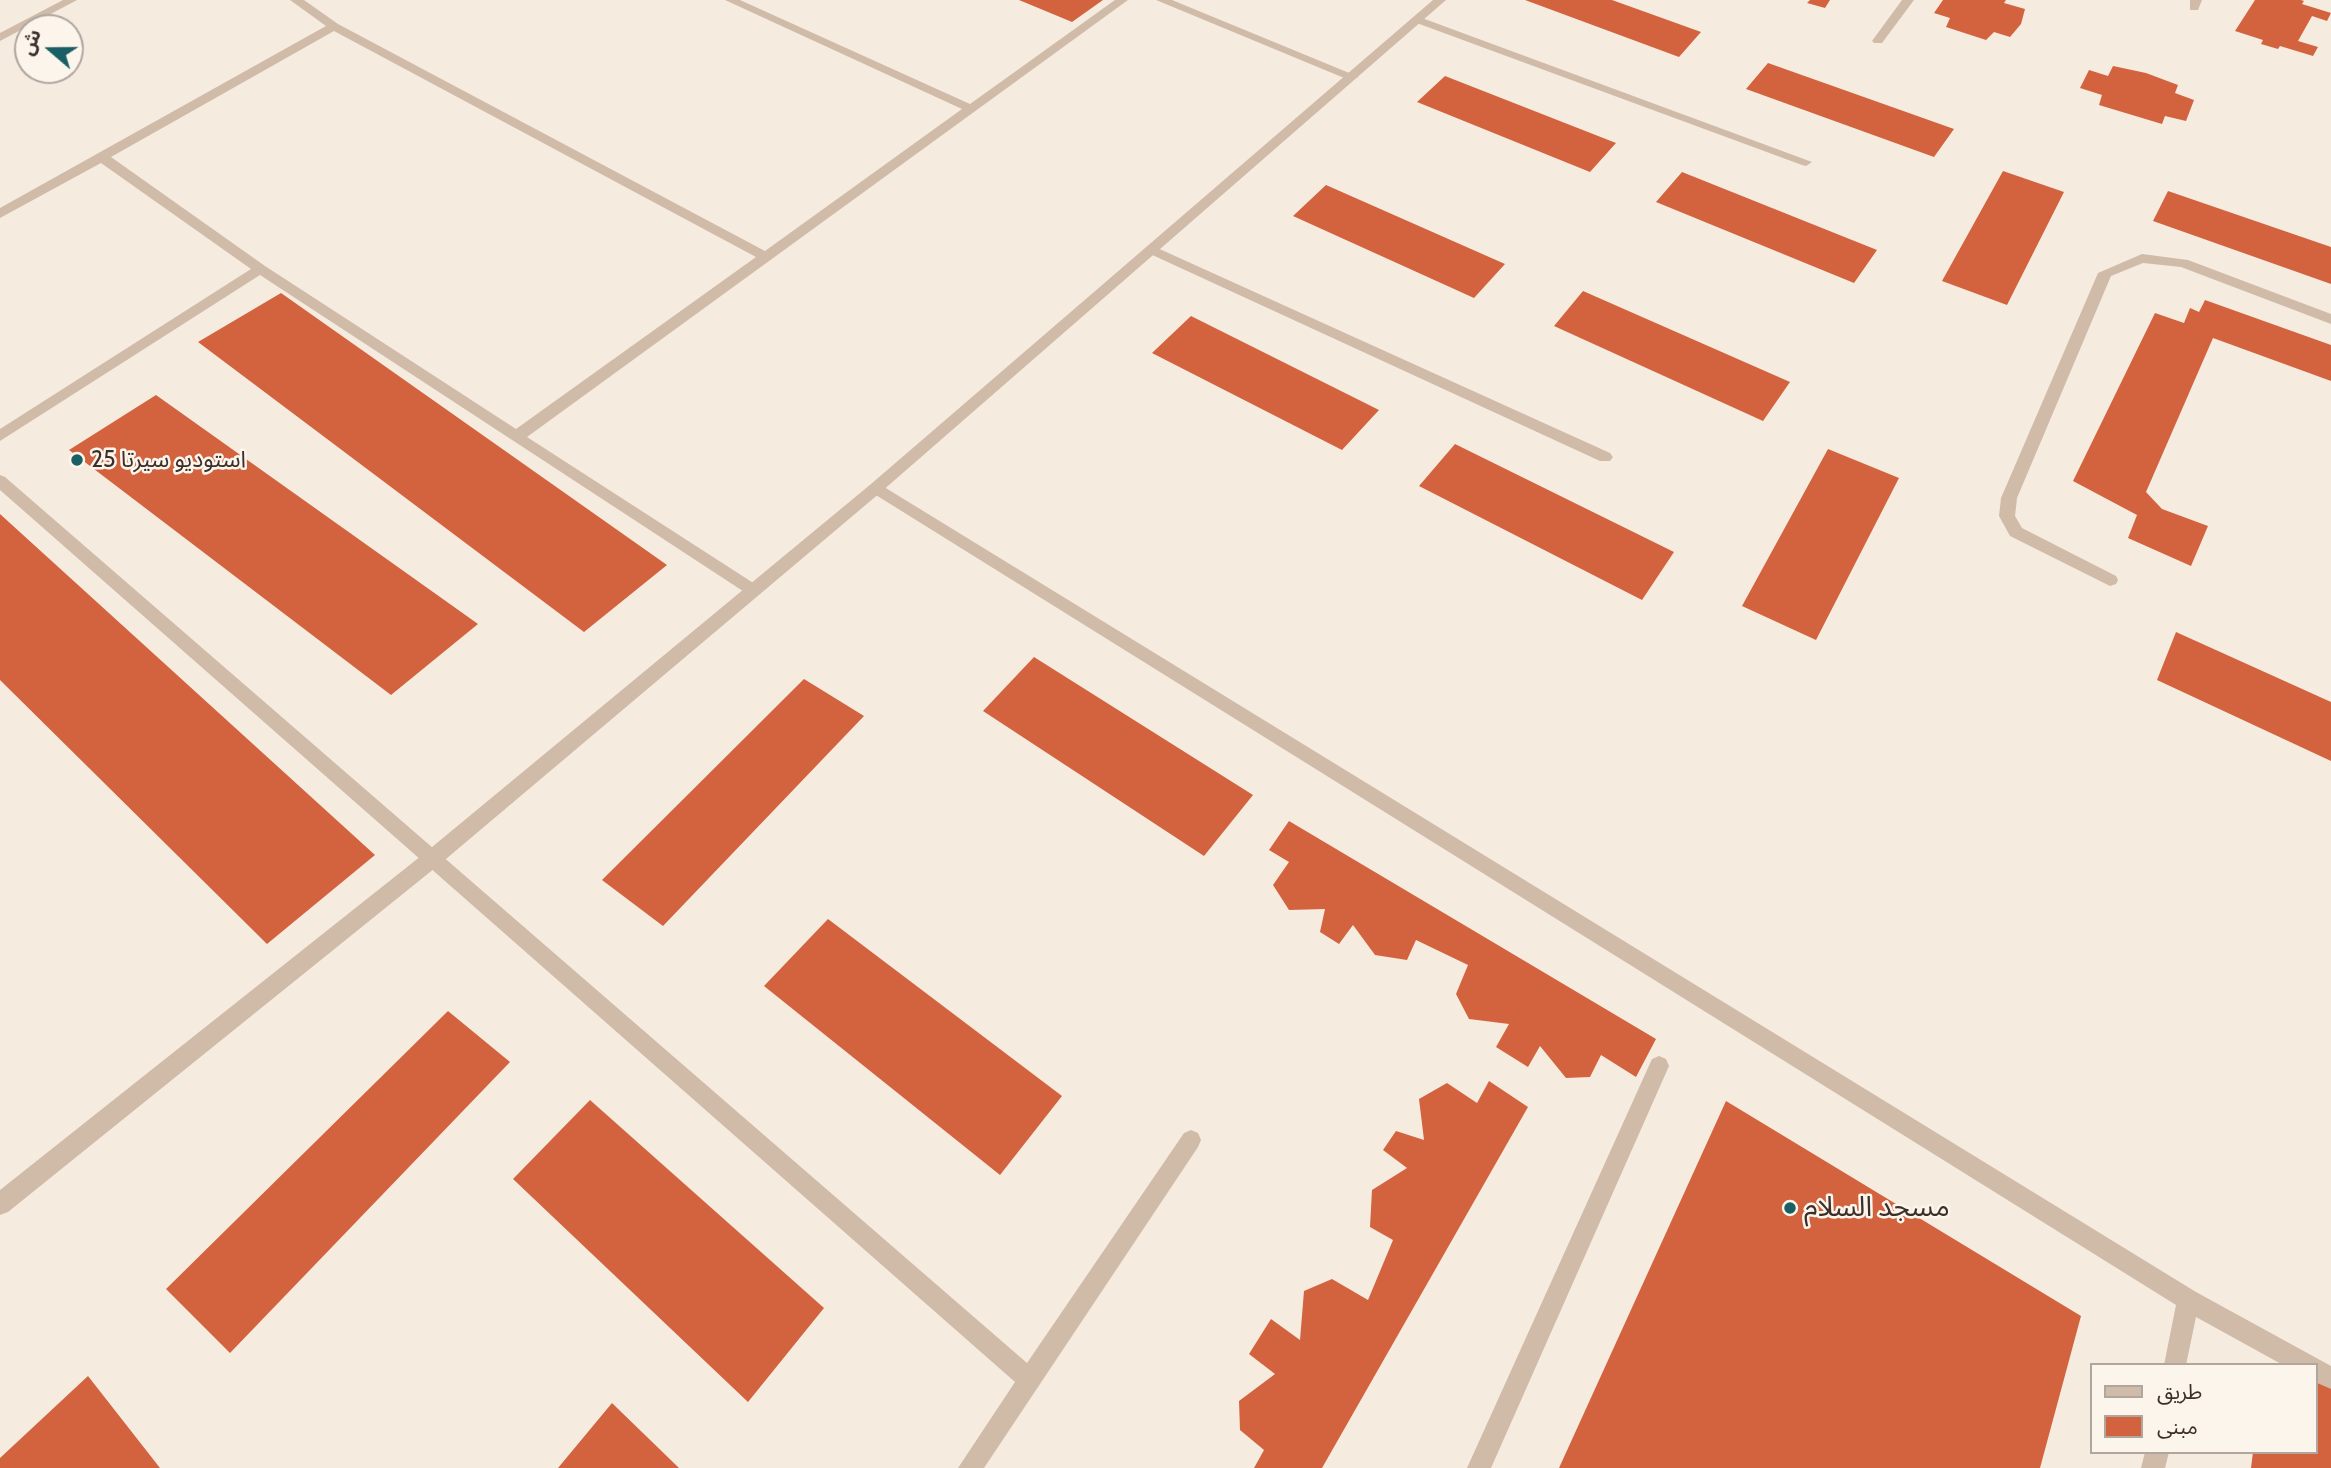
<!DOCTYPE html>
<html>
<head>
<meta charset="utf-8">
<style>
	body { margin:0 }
	#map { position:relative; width:2331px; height:1468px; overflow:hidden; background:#f6ebdf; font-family:Cabin,"Noto Sans Arabic",sans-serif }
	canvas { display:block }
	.legend { position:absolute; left:2090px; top:1363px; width:228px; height:91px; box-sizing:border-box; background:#fcf5ec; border:2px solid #afa69e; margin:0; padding:9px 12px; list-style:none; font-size:21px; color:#3c2f29 }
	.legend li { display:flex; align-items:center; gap:14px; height:35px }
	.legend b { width:35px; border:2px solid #afa69e }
	.north { position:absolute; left:14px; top:14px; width:70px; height:70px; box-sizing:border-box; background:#fcf5ec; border:2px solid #afa69e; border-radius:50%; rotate:290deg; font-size:19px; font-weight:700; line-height:28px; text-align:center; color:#3c2f29 }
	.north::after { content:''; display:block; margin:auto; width:24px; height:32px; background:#195f63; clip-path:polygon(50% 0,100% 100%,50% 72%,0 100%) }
</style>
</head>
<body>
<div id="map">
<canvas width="2331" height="1468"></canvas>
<ul class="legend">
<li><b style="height:9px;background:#d0bba9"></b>طريق</li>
<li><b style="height:19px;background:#d3633f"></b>مبنى</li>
</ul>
<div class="north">ش</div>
</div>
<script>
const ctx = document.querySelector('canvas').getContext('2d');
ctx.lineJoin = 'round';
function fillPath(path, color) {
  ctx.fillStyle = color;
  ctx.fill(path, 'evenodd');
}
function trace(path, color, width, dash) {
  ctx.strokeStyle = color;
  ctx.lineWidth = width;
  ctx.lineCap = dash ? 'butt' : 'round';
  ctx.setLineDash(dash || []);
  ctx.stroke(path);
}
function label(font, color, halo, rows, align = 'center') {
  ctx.font = font + ' Cabin,"Noto Sans Arabic",sans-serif';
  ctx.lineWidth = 5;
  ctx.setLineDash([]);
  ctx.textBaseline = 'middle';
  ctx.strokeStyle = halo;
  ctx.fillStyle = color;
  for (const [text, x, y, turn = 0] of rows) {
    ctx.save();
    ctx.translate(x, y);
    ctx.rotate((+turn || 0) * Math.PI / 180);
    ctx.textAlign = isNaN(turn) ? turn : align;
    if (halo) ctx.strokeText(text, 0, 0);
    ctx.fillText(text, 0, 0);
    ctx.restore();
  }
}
fillPath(new Path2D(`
	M1019,0H1103L1072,22Z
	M1525,0H1612L1701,32L1679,57Z
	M1810,0H1830L1825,8L1807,3Z
	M1943,0H2006L2004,3L2025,9L2021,24L2010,37L1994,32L1986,40L1946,27L1950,18L1934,13Z
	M2255,0H2301L2304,1L2302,4L2331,13L2327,21L2312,16L2298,41L2318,47L2313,56L2280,46L2278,49L2261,44L2263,40L2235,31Z
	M1768,63L1954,129L1934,157L1746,89Z
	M2113,66L2146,73L2178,85L2175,93L2194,100L2186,121L2165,116L2162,124L2099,105L2102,95L2080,88L2089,70L2108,76Z
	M1445,76L1616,143L1590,172L1417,102Z
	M2003,171L2064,192L2007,305L1942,281Z
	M1682,172L1877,250L1854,283L1656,202Z
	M1326,185L1505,264L1474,298L1293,216Z
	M2168,191L2331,247V284L2153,221Z
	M1583,291L1790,382L1763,421L1554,326Z
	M281,293L667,565L584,632L198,342Z
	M2205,300L2331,345V381L2213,338L2146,492L2162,509L2208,526L2191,566L2128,538L2137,515L2073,481L2155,313L2184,323L2190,308L2199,312Z
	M1191,316L1379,410L1342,450L1152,353Z
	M156,395L478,624L391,695L69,450Z
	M1455,444L1674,552L1642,600L1419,486Z
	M1828,449L1899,478L1816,640L1742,606Z
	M0,514L375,855L267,944L0,680Z
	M2176,632L2331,702V761L2157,680Z
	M1034,657L1253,795L1204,856L983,711Z
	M804,679L864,716L663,926L602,880Z
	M1289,821L1656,1039L1636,1077L1601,1055L1590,1077L1566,1078L1540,1046L1528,1067L1496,1047L1509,1024L1469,1019L1456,994L1468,965L1416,940L1407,960L1375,955L1353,925L1339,944L1320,932L1325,909L1289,910L1273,885L1289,862L1269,850Z
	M828,919L1062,1096L1000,1175L764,986Z
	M448,1011L510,1062L230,1353L166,1289Z
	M1489,1081L1528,1107L1322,1468H1254L1264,1450L1240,1430L1239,1401L1275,1374L1249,1354L1271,1319L1300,1340L1304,1291L1332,1279L1368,1300L1393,1240L1370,1227L1372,1190L1407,1168L1383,1150L1396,1131L1424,1140L1419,1099L1447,1083L1477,1103Z
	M590,1100L824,1308L748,1402L513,1179Z
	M1726,1101L2081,1316L2040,1468H1559Z
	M88,1376L160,1468H0V1458Z
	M2315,1378L2331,1386V1468H2251L2253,1452H2315Z
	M612,1403L679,1468H558Z`), '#d3633f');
fillPath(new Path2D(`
	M1414,18H1422L1812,162L1806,166L1802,165L1414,22Z
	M1153,246L1610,453L1613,457L1610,461H1600L1148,253V247Z`), '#d0bba9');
fillPath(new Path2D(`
	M63,0H77L0,41V33Z
	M290,0H304L338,24L765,251L962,109L725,0H740L970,104L1115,0H1128L527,437L758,586L760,591L752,597L260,275L0,441V429L251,269L101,163L0,218V208L326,26ZM334,31L756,257L516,429L265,266L111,157Z
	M1156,0H1172L1359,77L1349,80Z
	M1902,0H1914L1882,43H1874L1872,41Z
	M2190,0H2202L2198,10H2190Z
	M2142,254L2188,260L2331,314V324L2181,267L2143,263L2111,276L2017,498L2015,516L2022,528L2116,576L2118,580L2116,584L2110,586L2010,536L1999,516L2001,498L2098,273Z
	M0,475L5,477L1027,1363L1184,1133L1191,1130L1198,1133L1201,1140L1198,1147L984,1468H958L1015,1382L0,490Z
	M876,482L2196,1292L2331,1366V1389L2315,1382V1365H2283L2196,1317L2186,1365H2164L2176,1305L871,492L868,488Z
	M1659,1056L1666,1059L1669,1066L1491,1468H1467L1652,1059Z
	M2145,1452H2169L2165,1468H2141Z`), '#d0bba9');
fillPath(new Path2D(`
	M1433,0H1446L881,492L440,864L8,1212L0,1215V1190L426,852L871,484Z`), '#d0bba9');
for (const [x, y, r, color] of [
	[77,460,7,"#195f63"],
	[1790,1208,7,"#195f63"]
]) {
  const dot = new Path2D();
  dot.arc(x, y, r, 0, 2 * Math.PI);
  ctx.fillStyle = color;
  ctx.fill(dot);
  trace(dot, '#fcf5ec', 2.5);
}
label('23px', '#3c2f29', '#fcf5ec', [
	["استوديو سيرتا 25",91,460]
], 'left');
label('28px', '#3c2f29', '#fcf5ec', [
	["مسجد السلام",1804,1208]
], 'left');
</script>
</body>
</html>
